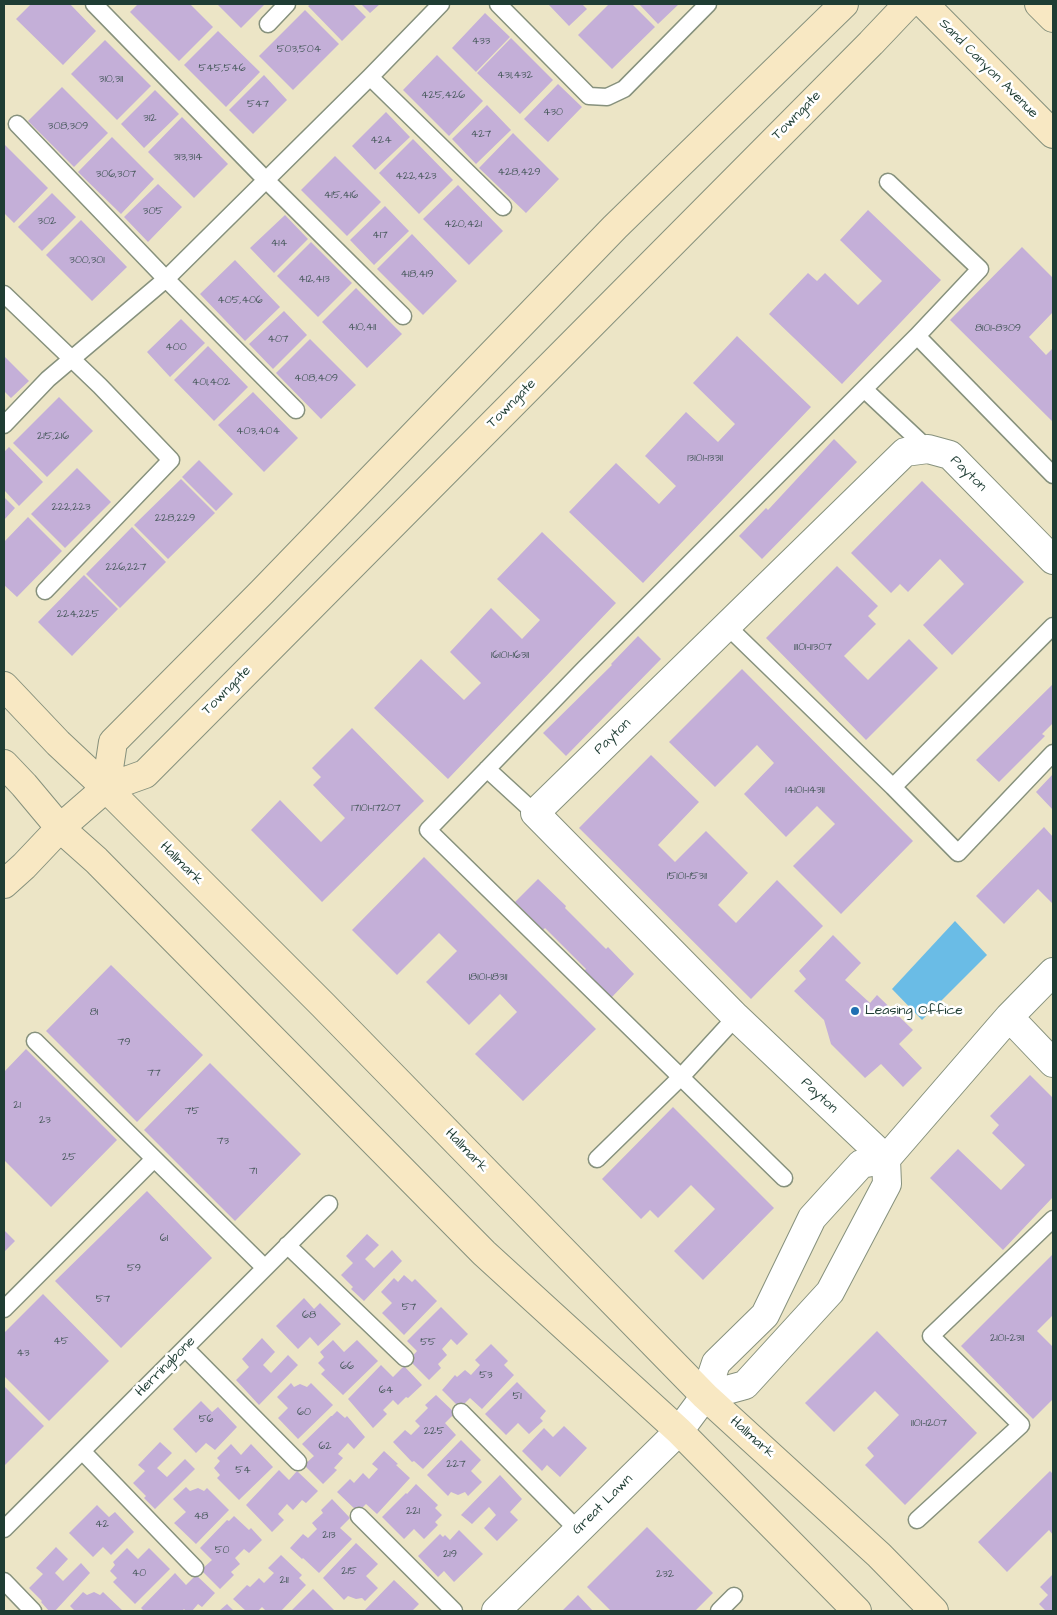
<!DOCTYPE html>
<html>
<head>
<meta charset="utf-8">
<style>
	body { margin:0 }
	#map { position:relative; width:1057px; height:1615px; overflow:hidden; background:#ece5c6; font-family:"Architects Daughter",sans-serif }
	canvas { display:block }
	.frame { position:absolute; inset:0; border:5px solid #1f3d34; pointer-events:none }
</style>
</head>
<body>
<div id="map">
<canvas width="1057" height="1615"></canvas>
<div class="frame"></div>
</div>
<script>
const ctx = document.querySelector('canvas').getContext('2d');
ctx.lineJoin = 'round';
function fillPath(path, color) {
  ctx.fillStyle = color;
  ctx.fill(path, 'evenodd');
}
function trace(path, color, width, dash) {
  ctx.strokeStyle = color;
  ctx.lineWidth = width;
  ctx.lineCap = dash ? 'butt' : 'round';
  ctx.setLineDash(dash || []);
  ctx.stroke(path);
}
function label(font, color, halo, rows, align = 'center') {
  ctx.font = font + ' "Architects Daughter",sans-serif';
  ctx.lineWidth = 5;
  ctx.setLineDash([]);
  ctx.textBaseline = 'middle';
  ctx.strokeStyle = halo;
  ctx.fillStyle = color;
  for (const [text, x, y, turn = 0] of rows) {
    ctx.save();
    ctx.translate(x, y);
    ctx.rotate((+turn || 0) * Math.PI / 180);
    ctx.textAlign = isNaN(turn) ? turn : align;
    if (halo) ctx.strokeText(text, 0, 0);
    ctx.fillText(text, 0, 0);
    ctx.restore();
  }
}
fillPath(new Path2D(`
	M955,921L987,955L922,1020L892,989Z`), '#6abce6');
fillPath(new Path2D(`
	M31,4H70L96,31L63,65L16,19Z
	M138,4H190L213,27L179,61L130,12Z
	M217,4H265L241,28Z
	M311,4H353L366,17L342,41L308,6Z
	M361,4H380L370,13Z
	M548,4H582L587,9L569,26Z
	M609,4H632L655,27L612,69L578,35Z
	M639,4H679L658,24Z
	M305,10L339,44L293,90L259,56Z
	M485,13L510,37L476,72L452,48Z
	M218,31L260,72L226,107L184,65Z
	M511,38L553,80L520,114L477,73Z
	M105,40L151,86L117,120L71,74Z
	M437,55L483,101L449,136L403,90Z
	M264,75L287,100L253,134L229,110Z
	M558,84L582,107L548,142L524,119Z
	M62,87L108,133L74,167L28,121Z
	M155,90L179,114L144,148L121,124Z
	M487,105L511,130L476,164L452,139Z
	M386,112L410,137L375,170L352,146Z
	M182,117L228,164L194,198L148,152Z
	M513,133L559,179L526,213L479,168Z
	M112,137L154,179L121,214L78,172Z
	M413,139L453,180L419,214L379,173Z
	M4,144L48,188L14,223L4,213Z
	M335,156L381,202L347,236L301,190Z
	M158,184L182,207L148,242L124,217Z
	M458,185L503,231L469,265L423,219Z
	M52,193L76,217L42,251L18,227Z
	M385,206L409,231L374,265L350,240Z
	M868,210L941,280L842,384L769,314L808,273L817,281L825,273L858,305L882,281L840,240Z
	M285,215L308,239L274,273L250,248Z
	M81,220L127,267L92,301L46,255Z
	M412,234L457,281L423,315L377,269Z
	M311,242L352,283L318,317L277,276Z
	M1022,247L1053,278V312L1029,337L1046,355L1053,348V422L950,320Z
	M235,260L280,307L245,341L200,294Z
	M356,288L402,334L367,368L322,322Z
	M284,311L307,335L273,369L249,344Z
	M181,319L205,343L170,377L147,352Z
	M737,336L811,407L643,583L569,512L616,463L659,504L676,486L645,456L686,412L718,442L735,424L693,383Z
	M310,339L356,385L321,419L276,373Z
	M208,346L248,387L214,421L174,380Z
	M4,356L29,381L11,398L4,391Z
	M253,392L298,438L264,472L218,425Z
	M59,397L93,431L47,477L13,443Z
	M834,439L857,462L762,559L739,536L766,508L768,510Z
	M9,447L43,482L19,506L4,490V452Z
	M199,460L233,494L216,511L182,477Z
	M77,468L111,502L65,548L31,514Z
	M181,479L215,513L168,559L134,525Z
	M922,481L1024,582L952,655L923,625L964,584L940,559L908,592L900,584L891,593L851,553Z
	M4,497L15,508L4,520Z
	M28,517L62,551L17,597L4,585V542Z
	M132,527L166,562L120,608L86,574Z
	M542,532L616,603L448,779L374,708L421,659L464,700L481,683L450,652L491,608L522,639L540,620L497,579Z
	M837,566L878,606L868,616L876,624L844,656L868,680L909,639L938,668L866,740L766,638Z
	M84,575L118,609L72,656L38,622Z
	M638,636L661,659L566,756L543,733L612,665L611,664Z
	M742,669L913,841L841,914L793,866L835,824L817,806L786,837L744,794L774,763L757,745L715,787L669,742Z
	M1053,684V723L1042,734L1045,736L999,782L976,760Z
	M352,728L424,801L322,902L251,830L280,800L321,842L345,818L313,785L321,777L312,768Z
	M651,755L699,802L658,845L675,862L706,831L748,873L718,905L736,923L777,880L823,926L751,999L579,828Z
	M1053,774V810L1036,792Z
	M1044,827L1053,837V904L1038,889L1004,924L976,896Z
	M424,857L596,1029L523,1101L475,1054L517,1012L500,994L469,1025L426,982L457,951L439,933L397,975L352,930Z
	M538,879L566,906L565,908L606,949L608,947L634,974L611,998L584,971L586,969L545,928L543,930L515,902Z
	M833,935L861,963L845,980L870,1003L877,995L913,1030L899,1044L922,1068L903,1087L881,1064L865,1078L831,1044L824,1020L794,991L806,979L799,971Z
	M111,965L203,1055L137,1122L46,1031Z
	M26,1049L117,1140L51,1207L4,1160V1072Z
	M210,1063L301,1154L235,1221L144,1130Z
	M1030,1075L1053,1098V1197L1003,1250L930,1178L958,1149L1001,1190L1025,1165L992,1133L999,1125L990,1116Z
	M673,1107L774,1208L703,1280L674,1251L715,1209L691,1185L658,1218L650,1210L641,1219L602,1179Z
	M147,1191L212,1258L121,1348L55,1281Z
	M4,1230L15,1241L4,1252Z
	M367,1234L379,1245L365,1259L374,1268L392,1250L402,1261L364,1301L351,1289L353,1287L341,1275L353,1263L346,1256Z
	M1053,1254V1315L1037,1331L1053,1347V1399L1033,1419L961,1346Z
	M404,1275L412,1282L415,1279L437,1301L404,1335L382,1313L392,1303L381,1292L394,1278L398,1282Z
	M43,1294L109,1361L49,1421L4,1376V1333Z
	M304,1298L314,1309L320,1303L341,1324L318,1346L310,1337L298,1349L276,1326Z
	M441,1307L468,1334L457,1345L451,1339L442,1349L447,1355L438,1364L441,1368L429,1380L409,1360L417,1351L407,1341Z
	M877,1331L977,1433L905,1505L865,1465L874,1456L867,1448L899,1415L875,1391L834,1432L805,1403Z
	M262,1338L275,1352L263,1365L271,1373L288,1355L298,1365L259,1405L236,1380L249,1367L242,1359Z
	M333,1340L344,1352L357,1340L378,1361L343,1395L321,1374L325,1370L318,1363L324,1357L320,1352Z
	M491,1344L508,1361L504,1365L514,1375L482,1409L470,1398L460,1408L442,1390L455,1375L457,1377L465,1370L471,1375L480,1365L475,1360Z
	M381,1365L393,1377L404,1366L422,1385L408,1398L406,1397L398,1405L393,1400L383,1410L387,1414L373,1428L348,1399Z
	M517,1382L546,1411L540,1418L543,1421L529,1434L518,1423L506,1435L485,1414Z
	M291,1383L294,1387L300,1384L307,1387L311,1383L333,1405L298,1439L278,1418L288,1408L277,1397Z
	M4,1386L44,1426L4,1466Z
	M436,1395L455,1413L445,1423L456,1435L423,1469L414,1461L412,1462L393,1442L405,1430L411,1435L420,1426L415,1421L428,1408L425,1405Z
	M201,1401L212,1412L218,1407L237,1427L215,1450L206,1443L196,1453L173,1429Z
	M337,1411L345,1418L347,1416L365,1437L354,1449L348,1443L338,1454L343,1458L334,1468L337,1470L323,1484L304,1465L314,1456L302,1444L331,1416H332Z
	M564,1426L587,1448L560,1477L547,1465L542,1471L522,1451L544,1428L553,1437Z
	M461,1440L481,1460L471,1471L482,1482L468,1496L465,1492L458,1495L451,1492L448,1496L427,1475Z
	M160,1442L172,1453L157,1468L167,1477L185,1459L195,1469L155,1509L144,1498L146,1496L133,1483L145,1471L138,1465Z
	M231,1444L241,1455L251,1444L273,1467L239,1500L217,1478L220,1475L214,1468L220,1461L217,1458Z
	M384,1451L398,1464L396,1465L410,1478L377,1514L366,1504L358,1512L337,1492L350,1479L354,1483L363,1473L369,1479L378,1469L372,1464Z
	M279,1470L289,1480L297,1471L318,1491L306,1503L302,1500L293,1510L287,1504L278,1514L284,1520L272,1532L246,1505Z
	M1050,1471L1053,1474V1535L1049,1530L1007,1572L978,1542Z
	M500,1475L522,1499L510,1512L518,1520L497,1541L484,1528L496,1515L489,1507L472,1524L461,1515Z
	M416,1484L438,1505L435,1508L442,1515L435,1522L438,1525L424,1539L414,1529L404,1539L382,1517L406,1493L407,1494Z
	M186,1487L190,1491L198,1488L204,1491L207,1488L229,1510L196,1544L174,1523L186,1512L173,1499Z
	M332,1499L350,1518L340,1528L352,1539L319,1573L303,1558L302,1559L290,1548L303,1534L308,1538L317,1529L312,1523L323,1513L321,1510Z
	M97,1505L109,1517L115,1512L134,1532L111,1555L103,1547L93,1557L69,1533Z
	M234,1516L249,1530L251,1528L262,1540L249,1553L244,1549L235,1558L240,1564L231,1572L234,1575L220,1589L201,1570L212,1560L200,1548L227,1520L229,1521Z
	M647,1527L713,1593L695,1611H611L587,1587Z
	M459,1530L483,1554L454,1582L444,1571L438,1577L418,1556L440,1534L443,1537L445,1535L450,1540Z
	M356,1543L378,1564L366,1576L378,1588L365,1601L362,1598L356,1599L348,1596L344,1600L323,1578Z
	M56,1547L68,1559L55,1573L63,1581L81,1563L90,1573L55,1611H49L41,1602L42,1601L29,1588L43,1574L36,1568Z
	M127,1548L138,1559L149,1548L170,1569L135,1604L113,1582L117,1578L110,1571L115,1565L113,1562Z
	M281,1555L302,1575L299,1578L306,1585L281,1611H266L262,1607L258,1611H246L233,1599L247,1585L250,1587L259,1578L264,1583L274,1573L268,1568Z
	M175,1573L186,1585L196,1575L215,1593L202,1607L198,1604L192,1611H186L184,1609L182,1611H144L141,1608Z
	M1053,1574V1611H1046L1039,1604L1048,1595L1040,1587Z
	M394,1580L419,1604L412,1611L386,1610L364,1611Z
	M313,1589L335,1611H291Z
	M83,1592L87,1595L94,1592L100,1595L103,1592L123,1611H75L70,1606Z
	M578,1595L593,1611H562Z
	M227,1604L234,1611H219Z`), '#c4afd8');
const lane = new Path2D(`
	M94,4L266,180L403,316
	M498,4L589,96L607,97L624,89L708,4
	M268,24L287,4
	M370,77L503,207
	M17,124L166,279L296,410
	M888,182L980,269L917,336L1053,475
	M4,294L100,386L171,460L45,591
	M864,389L917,336
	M4,425L48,379L166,279L370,77L441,4
	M727,626L893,787L958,853L1053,753
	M487,769L535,813
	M893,787L1053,626
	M35,1041L265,1268
	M597,1159L681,1077L736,1017
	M784,1178L428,830L584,669L864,389L928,449
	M287,1245L405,1358
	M4,1309L154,1159
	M185,1348L298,1462
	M461,1412L578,1530
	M82,1451L195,1568
	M359,1516L454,1611
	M917,1520L1021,1425L931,1336L1053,1219
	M4,1529L329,1204
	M4,1581L33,1611
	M719,1611L734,1596`);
const street = new Path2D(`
	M1009,1017L1053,1063
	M705,1396L745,1385L830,1292L887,1184L886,1159L736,1017L535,813L905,452L928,449L950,455L1053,560
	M496,1611L679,1431L705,1396L716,1363L765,1315L812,1218L861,1164L886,1159L1009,1017L1053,972`);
const secondary = new Path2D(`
	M924,4L1053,134
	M1039,4L1053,18
	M4,686L58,743L106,788L323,1005L705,1396L879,1555L934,1611
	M4,764L24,785L60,828L96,860L484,1253L679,1431L857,1611
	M106,788L113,742L262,592L615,227L844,4
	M4,884L24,866L60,828L106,788L145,774L871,43L908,4`);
trace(lane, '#86917d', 19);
trace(street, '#86917d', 30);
trace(secondary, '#86917d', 30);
trace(lane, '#fff', 16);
trace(street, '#fff', 28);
trace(secondary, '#f8e8c3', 28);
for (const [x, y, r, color] of [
	[855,1011,5,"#1f6fb2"]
]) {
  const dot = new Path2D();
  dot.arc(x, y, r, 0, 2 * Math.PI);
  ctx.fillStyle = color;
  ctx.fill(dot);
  trace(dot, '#fff', 2);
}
label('11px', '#485a5d', null, [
	["433",481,42],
	["503,504",299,50],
	["545,546",222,69],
	["431,432",515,76],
	["310,311",111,80],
	["425,426",443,96],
	["547",258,105],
	["430",553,113],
	["312",150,119],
	["308,309",68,127],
	["427",481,135],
	["424",381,141],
	["313,314",188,158],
	["428,429",519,173],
	["306,307",116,175],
	["422,423",416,177],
	["415,416",341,196],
	["305",153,212],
	["302",47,222],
	["420,421",463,225],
	["417",380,236],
	["414",279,244],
	["300,301",87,261],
	["418,419",417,275],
	["412,413",314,280],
	["405,406",240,301],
	["410,411",362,328],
	["8101-8309",998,329],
	["407",278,340],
	["400",176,348],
	["408,409",316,379],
	["401,402",211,383],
	["403,404",258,432],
	["215,216",53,437],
	["13101-13311",705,459],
	["222,223",71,508],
	["228,229",175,519],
	["226,227",126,568],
	["224,225",78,615],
	["11101-11307",813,648],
	["16101-16311",510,656],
	["14101-14311",805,791],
	["17101-17207",376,809],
	["15101-15311",687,877],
	["18101-18311",488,978],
	["81",94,1013],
	["79",124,1043],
	["77",154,1074],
	["21",17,1106],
	["75",192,1112],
	["23",45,1121],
	["73",223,1142],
	["25",69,1158],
	["71",253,1172],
	["61",164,1239],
	["59",134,1269],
	["57",103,1300],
	["57",409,1308],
	["68",309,1316],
	["2101-2311",1007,1339],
	["45",61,1342],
	["55",428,1343],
	["43",23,1354],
	["66",347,1367],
	["53",486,1376],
	["64",386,1391],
	["51",517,1397],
	["60",304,1413],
	["56",206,1420],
	["1101-1207",929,1424],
	["225",434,1432],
	["62",325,1447],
	["227",456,1465],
	["54",243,1471],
	["221",413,1512],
	["48",201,1517],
	["42",102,1525],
	["213",329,1536],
	["50",222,1551],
	["219",450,1555],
	["215",349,1572],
	["40",139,1574],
	["232",665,1575],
	["211",284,1581]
]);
label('14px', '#1f3d34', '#fff', [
	["Sand Canyon Avenue",988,69,45],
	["Towngate",797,116,-45],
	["Towngate",512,404,-45],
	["Payton",968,474,44],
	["Towngate",227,691,-45],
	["Payton",613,737,-44],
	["Hallmark",181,864,45],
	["Payton",819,1096,43],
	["Hallmark",466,1151,46],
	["Herringbone",166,1367,-45],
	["Hallmark",752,1438,42],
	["Great Lawn",603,1505,-45]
]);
label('14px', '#1f3d34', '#fff', [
	["Leasing Office",865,1011]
], 'left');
</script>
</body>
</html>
